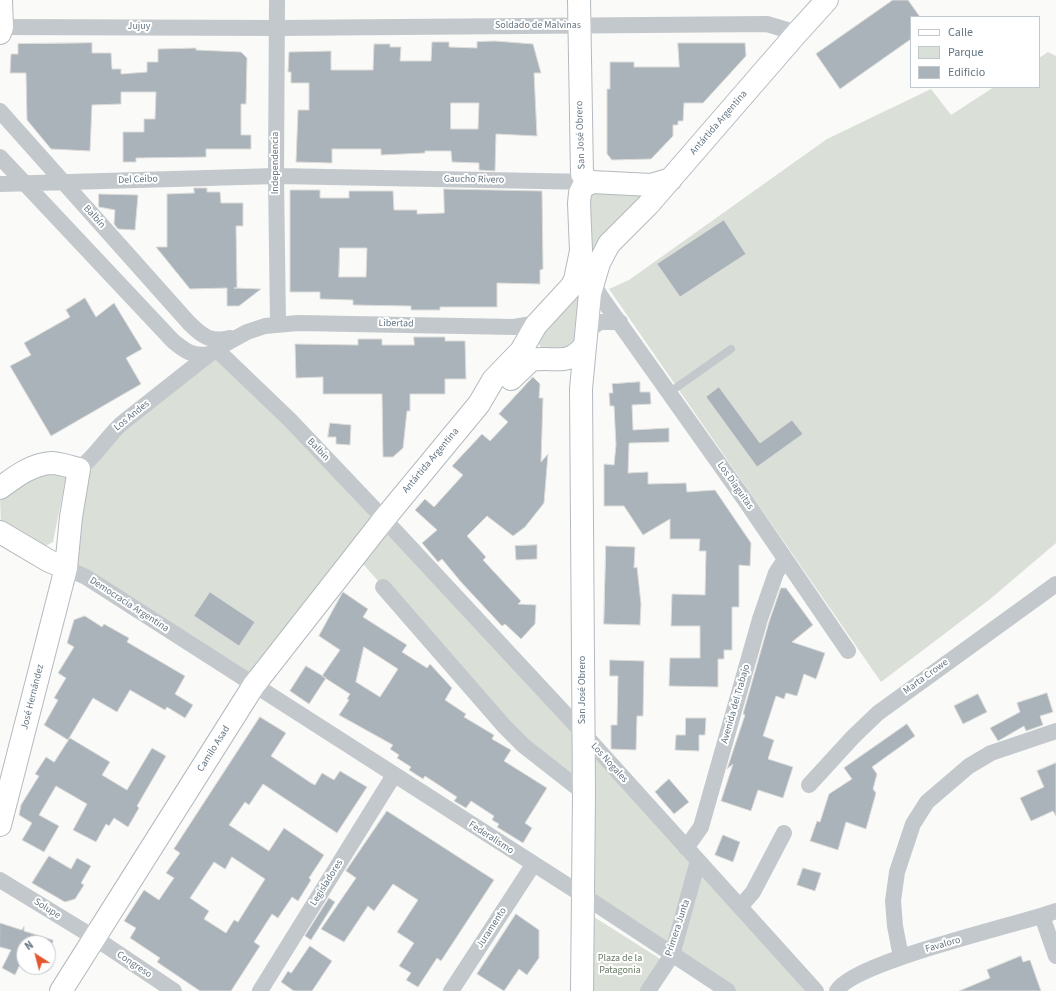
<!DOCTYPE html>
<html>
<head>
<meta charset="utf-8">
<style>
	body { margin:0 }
	#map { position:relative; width:1056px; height:991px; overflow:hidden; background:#fafaf8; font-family:"Source Sans 3",sans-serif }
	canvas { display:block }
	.legend { position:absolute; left:910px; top:16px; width:130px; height:72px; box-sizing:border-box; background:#fff; border:1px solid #c1c8cd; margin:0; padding:5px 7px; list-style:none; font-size:12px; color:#657683 }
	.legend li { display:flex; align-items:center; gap:8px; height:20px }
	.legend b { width:20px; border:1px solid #c1c8cd }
	.north { position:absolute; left:16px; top:935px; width:40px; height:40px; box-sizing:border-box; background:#fff; border:1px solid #c1c8cd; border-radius:50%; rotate:324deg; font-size:11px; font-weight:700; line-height:16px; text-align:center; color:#657683 }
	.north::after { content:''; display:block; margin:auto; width:14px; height:18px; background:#e4572e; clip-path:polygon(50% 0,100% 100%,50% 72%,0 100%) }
</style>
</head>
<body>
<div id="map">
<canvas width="1056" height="991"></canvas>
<ul class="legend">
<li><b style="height:5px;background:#fff"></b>Calle</li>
<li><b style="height:11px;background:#dadfd7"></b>Parque</li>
<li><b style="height:11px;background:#aab3b9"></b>Edificio</li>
</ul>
<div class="north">N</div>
</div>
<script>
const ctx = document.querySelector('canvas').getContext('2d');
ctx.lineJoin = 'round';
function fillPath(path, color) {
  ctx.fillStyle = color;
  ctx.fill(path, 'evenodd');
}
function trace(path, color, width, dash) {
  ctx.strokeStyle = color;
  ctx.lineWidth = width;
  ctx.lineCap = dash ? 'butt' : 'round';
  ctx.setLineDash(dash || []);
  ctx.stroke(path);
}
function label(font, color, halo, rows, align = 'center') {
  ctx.font = font + ' "Source Sans 3",sans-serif';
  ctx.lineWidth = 4;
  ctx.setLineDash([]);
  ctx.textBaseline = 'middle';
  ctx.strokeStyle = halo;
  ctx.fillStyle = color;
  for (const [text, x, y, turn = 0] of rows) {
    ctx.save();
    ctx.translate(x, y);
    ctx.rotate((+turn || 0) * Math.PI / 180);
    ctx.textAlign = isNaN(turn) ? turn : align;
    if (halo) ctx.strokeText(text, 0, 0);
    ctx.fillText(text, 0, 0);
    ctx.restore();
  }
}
fillPath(new Path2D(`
	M1048,52L1056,56V543L989,600L881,682L609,289L629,280L827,139L931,89L951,115L994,87H1039V58Z
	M635,190L642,198L629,214L576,348L544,351L537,342L542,326L568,301L587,193Z
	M216,349L816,991H728L584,896V793L524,746L356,556L254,685L66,568L79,469Z
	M47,473L66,477L53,542L40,549L1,524L0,498L22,482Z
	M594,917L662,960L642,991H593Z`), '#dadfd7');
const building = new Path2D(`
	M893,0H908L920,17H911V39L840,89L816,54Z
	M495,41L533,44L541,73H534L537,136L496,134L495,171L479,170V163L452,162L451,151H425V153L381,155V149H332V163L296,162L298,110H309V83H291V72H288L289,52L331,51V70H373L374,44H390V47H401L400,61H431L432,42H449V47L477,48V42ZM451,103H479L478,129H451Z
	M92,43V53H111L112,69H121V74L147,72V62H158V49L196,48V50L241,52L247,58L246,104H241V135H251V149H206V157L136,158V162H123V132H144V119H155L156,92H121V104L92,105L90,151L51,149L27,120L26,73H10L11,54H18V44Z
	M678,43H745L746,56L703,103H684L683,121H678V125H673V136L651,159L612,160L607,154V89H610V62H634V67H679Z
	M194,188H207V192H220L221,203H243V226H236L237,288H234L261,289L239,306H227V288L190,289L156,247H167V194L194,193Z
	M444,189L542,191L543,269L540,270V284L497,283V307H440V310H411V306L353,305V300L320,299V292H290V190H320V198H349V191H393L394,210H417V214L444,213ZM340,248H367L366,277H339Z
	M99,194L138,195L135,230L118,229L114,224L115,210L99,207Z
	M724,220L746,254L680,297L657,264Z
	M85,298L96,317L114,303L142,349L126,358L141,384L51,436L10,366L31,355L24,343L70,317L66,310Z
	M414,337H445V341H465L466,379H445V394H410V411H407L403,448L393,457H383L382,394H323V377L296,378L295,344L358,345V339H382V345H414Z
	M533,377L540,384L539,398H543L541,462L548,454L544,503L525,527L513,536L487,516L467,536L486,557L483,560L521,601L518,604L536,605L535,624L521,639L505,624L502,626L461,582L442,559L438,562L422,543L437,530L415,510L425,499L434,507L463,475L452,466L482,434L490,441L508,422L499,414Z
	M640,382V392H650L651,404L632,405L633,430L669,428V442L629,443L628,473L648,472V484L686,483L687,492L715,490L751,543L750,566L739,565V607H732V650H724V659H718V687L669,686L670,658H700V626H671L672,594L705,595L706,551H699L700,539H670V519L643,535L624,506H604V464L614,465L616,445L614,406H610L609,393H613L612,384Z
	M719,387L760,443L792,420L803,434L757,467L706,397Z
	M330,423L351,425L350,445L336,444V437H328Z
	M537,545V559L516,560L515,546Z
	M606,546L635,547L634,568L637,567L641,604L640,625L604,624Z
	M781,588H786L813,625L792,642L825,653L816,679L804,674L797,696L786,693L784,699L776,696L763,736L774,740L768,759L793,767L783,798L758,790L751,811L721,801L733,764L727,769L745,715L743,714L769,622Z
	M210,592L255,622L239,646L194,616Z
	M343,592L368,609L363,617L407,645L402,652L427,668L430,664L452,688L445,700L466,714L464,717L494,735L492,739L511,750L504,761L547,788L525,823L532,828L523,843L497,827L499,824L492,820L494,816L471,801L466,808L454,801L457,797L425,776L423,779L409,770L411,767L397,758L399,755L390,749L393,745L339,715L349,700L347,699L350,694L322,676L340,650L319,636ZM364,647L398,669L380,697L356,682Z
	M85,616L102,627L104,624L129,638L127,642L185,676L175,694L193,705L185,718L167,707L165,710L130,690L117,712L93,698L68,740L44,725L58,700L54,698L66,678L58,673L74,647L67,643L74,620Z
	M610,660L644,661L643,716H637L636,750L611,749V725H617L618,676H610Z
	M306,666L326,678L309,704L290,691Z
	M1047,693L1053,712L1040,716L1043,725L1026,731L1024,726L998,741L990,728L1020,712L1017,703Z
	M978,694L987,712L963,724L954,706Z
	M260,717L286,733L271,756L311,783L315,785L322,773L334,780L340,771L367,787L337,833L263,784L249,805L245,802L229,825L269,851L284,828L324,855L309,878L311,880L298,901L292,897L278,918L272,914L254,942L260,946L231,991H200L157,962L160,958L130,938L136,928L124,921L144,890L159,900L174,878L166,873L180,853L174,849ZM232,857L265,879L238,922L234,920L226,933L204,919L209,911L190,898L214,862L225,869Z
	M686,718H706L705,735H699V751L675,750L676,735H685Z
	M907,724L915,736L872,767L877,774L873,789L876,793L866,829L846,822L838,850L810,841L817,821L820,822L829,794L852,779L844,768Z
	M70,738L110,762L102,775L127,790L152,748L166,756L137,806L139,808L128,827L114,818L109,826L106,824L96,842L73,830L87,804L56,786L39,815L59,826L44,852L22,840L32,823L19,815L21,805L39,776L35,774L46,757L54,762Z
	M1056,763V816L1053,811L1031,821L1020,798L1044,787L1037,771Z
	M669,779L689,802L674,814L655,792Z
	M387,811L494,880L441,961L437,958L418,987L406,980L411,973L399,966L414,943L397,932L418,900L393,884L374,911L368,906L344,942L321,929L356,878L346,871Z
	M723,835L740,842L733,862L715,855Z
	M49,856L71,869L77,858L91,866L81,883L84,885L75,899L65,902L32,883Z
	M803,868L821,873L815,891L797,885Z
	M329,898L335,902L311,940L305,936Z
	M516,914L539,930V958L527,975L519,969L504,991L477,974Z
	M0,923L22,930L24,926V931L53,940V943H24V956L15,975L2,968L11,950L0,947Z
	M310,946L332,961L312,991H294L281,982L288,971L291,973Z
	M1021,956L1023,962L1030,960L1041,991H959L990,978L987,970Z`);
fillPath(building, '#aab3b9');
trace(building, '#dcdcda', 1);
const secondary = new Path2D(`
	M579,0L582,174L586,179L592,182L651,185L671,179
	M0,33L2,27L1,0
	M511,379L531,360C554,356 569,367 585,345
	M0,488C15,477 32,464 51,463C60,463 71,467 79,469L71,517L66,568L0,825
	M0,532L49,561L66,568
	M61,991L254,685L384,519L479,404L493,380L521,351L536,325L571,287L575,280L581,251L579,203L580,193L583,187L592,182
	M582,991L584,793L581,389L590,293L599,263L609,244L648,205L797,33L827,0`);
trace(secondary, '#b3babf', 24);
trace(new Path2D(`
	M670,392L731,349`), '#c3c8cc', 8);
trace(new Path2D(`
	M277,0L276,176L278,325
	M0,27L278,28L767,24L797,33
	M0,111L189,323C202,336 211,343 230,338
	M0,157L173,341C185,351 193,357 209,354
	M0,184L276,176L592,182
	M593,283L601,297L745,500L848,651
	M587,331L600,322H620
	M216,349L290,420L384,519L583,733L816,991
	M79,469C96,456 106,438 121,424L216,349L247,332L265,326L298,323L514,327L532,324L543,318
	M66,568L86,577L584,896L728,991
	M383,587L504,726L524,746L584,793
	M809,785L853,737L878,713L1056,584
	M686,848L701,827L760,619L776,573L785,559
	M0,880L95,938L174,991
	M740,907L753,892L784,833
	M1042,916L1056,956
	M901,957L895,926L893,901L897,872L913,824L927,802L969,766L991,753L1056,731
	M260,991L394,775
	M451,991L533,865
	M648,991L672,955L698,861
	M837,991C852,962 1018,925 1056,911`), '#c3c8cc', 16);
trace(secondary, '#fff', 22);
label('10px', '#657683', '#fff', [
	["Soldado de Malvinas",538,26],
	["Jujuy",139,27],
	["Antártida Argentina",719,123,-49],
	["San José Obrero",581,135,-92],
	["Independencia",276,163,-90],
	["Del Ceibo",138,180,-2],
	["Gaucho Rivero",474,180,1],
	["Balbín",94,217,48],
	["Libertad",396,324,1],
	["Los Andes",132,416,-39],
	["Balbín",318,450,46],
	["Antártida Argentina",431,461,-50],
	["Los Diaguitas",735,486,55],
	["Democracia Argentina",129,605,33],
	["Marta Crowe",926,677,-36],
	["San José Obrero",583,690,-90],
	["José Hernández",33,697,-76],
	["Avenida del Trabajo",736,704,-74],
	["Camilo Asad",214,749,-58],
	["Los Nogales",609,763,48],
	["Federalismo",491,838,33],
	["Legisladores",327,883,-58],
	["Solupe",47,909,32],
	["Juramento",492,928,-57],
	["Primera Junta",678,928,-72],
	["Favaloro",943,945,-16],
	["Congreso",134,965,34]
]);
label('10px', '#687a64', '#fff', [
	["Plaza de la",620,959],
	["Patagonia",620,971]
]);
</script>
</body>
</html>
